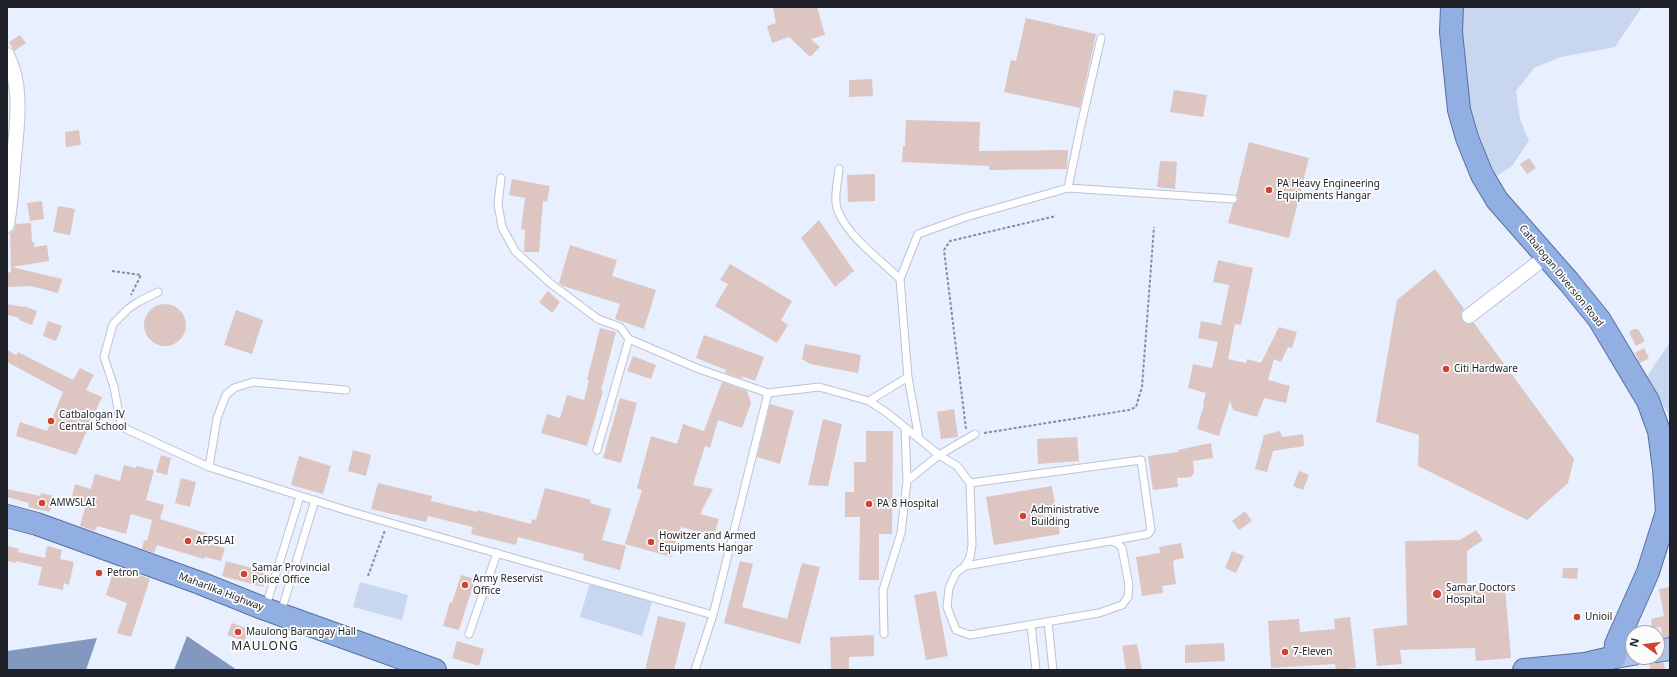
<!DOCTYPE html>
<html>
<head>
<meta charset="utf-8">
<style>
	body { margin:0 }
	#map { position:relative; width:1677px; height:677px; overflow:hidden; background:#e8effe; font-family:"Noto Sans",sans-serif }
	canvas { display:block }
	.frame { position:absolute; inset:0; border:8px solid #1e2128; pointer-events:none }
	.north { position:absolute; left:1625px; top:625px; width:40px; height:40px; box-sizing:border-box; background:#fcfcfc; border:1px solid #a3a4a7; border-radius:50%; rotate:284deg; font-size:11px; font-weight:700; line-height:16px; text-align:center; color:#1e2128 }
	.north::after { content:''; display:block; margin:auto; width:14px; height:18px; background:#d04333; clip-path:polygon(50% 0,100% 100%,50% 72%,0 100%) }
</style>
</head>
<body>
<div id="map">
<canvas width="1677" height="677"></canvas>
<div class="frame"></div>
<div class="north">N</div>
</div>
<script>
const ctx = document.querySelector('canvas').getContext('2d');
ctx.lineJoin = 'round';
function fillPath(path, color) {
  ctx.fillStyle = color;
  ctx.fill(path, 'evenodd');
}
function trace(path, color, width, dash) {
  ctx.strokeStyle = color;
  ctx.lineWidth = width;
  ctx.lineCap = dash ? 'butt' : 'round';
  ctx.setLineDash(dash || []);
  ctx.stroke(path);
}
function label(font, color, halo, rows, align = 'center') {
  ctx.font = font + ' "Noto Sans",sans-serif';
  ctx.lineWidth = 3.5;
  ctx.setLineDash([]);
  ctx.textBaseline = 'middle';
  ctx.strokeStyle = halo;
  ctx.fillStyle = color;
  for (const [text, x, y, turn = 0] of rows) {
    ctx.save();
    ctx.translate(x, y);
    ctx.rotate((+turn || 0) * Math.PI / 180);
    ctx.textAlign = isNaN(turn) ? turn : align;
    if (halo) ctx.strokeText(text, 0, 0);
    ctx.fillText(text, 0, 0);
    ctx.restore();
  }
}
fillPath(new Path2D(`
	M1457,7H1642L1615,47L1561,57L1534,68L1516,91L1520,119L1529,141L1512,166L1495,177L1475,140L1464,99Z
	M1670,342V424L1668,413L1646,378Z
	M591,579L653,599L642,636L580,617Z
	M360,582L408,595L402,620L353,607Z`), '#c8d6ef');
fillPath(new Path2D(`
	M187,636L237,670H174Z
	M97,638L86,670H7V651Z`), '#8398bf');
fillPath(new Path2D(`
	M780,7H817L825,35L811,39L820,47L810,57L789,37L772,43L767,26L776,23L773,8Z
	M1026,18L1096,34L1080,108L1004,92L1011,60L1016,61Z
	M20,35L26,43L14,51L9,42Z
	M872,79L873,96L849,97V80Z
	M1174,90L1207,95L1203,117L1170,112Z
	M906,120L980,122L979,151L1068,150L1067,169L989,170V166L902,162L903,146H905Z
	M79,130L81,145L66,147L65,132Z
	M1249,142L1309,158L1289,238L1228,223L1233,204L1238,200L1236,195Z
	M1529,158L1536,168L1527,174L1520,164Z
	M1160,161L1177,162L1175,189L1157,187Z
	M875,174V201L848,202L847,175Z
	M512,179L550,186L547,202L543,201L539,252H524L525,230L521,229L525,198L509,195Z
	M42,201L44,219L30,221L27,203Z
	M58,206L75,209L70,235L53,232Z
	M819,220L854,271L835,287L801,238Z
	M31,223L32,242H34V247L47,245L49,261L12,267L62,279L58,293L31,286L7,287V273L11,272L10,233L14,230L16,224Z
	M570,245L617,260L612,276L656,290L644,329L615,319L620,304L563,286L559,283Z
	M1218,260L1253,268L1241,325L1235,324L1228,359L1246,363L1247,359L1261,363L1279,327L1297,332L1292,348L1288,347L1281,362L1274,359L1268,380L1290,386L1286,403L1264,398L1257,417L1233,410L1230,401L1219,436L1197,429L1204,404H1203L1206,393L1188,388L1193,364L1212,368L1218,342L1198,338L1201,321L1221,325L1229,285L1213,282Z
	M730,264L792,301L781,320L788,325L777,343L715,306L728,284L720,280Z
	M1435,269L1464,309L1461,313L1462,321L1466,324L1474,323L1574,459L1568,483L1527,520L1418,466L1419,435L1376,422L1397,300Z
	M548,291L560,302L552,313L539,302Z
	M7,304L23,307L24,306L37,311L32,325L19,320L20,318L7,315Z
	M144 325a21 21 0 1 1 42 0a21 21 0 1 1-42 0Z
	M236,310L263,320L252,354L224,345Z
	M48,321L62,326L56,341L43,336Z
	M600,328L616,332L601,390L603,391L587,446L541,433L547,414L560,418L567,395L584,400L589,381L587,380Z
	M1634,329H1638L1645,341L1636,346L1629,332Z
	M704,335L764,357L755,381L742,376L743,379L725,373L726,370L696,358Z
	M805,344L861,355L858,373L810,364L802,359Z
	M1644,348L1649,358L1640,363L1635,353Z
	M7,350L16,355L18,352L73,380L80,368L94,375L86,390L102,397L76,455L16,436L20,422L47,431L63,392L7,362Z
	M633,356L656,365L651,379L627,371Z
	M722,382L747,391L751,403L742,428L718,420L710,448L705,446L693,485L713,489L700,514L719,519L714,536L681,527L671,557L625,544L642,490L637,488L651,436L677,444L683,424L704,431Z
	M620,398L637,403L621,463L603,458Z
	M770,404L794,411L780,464L757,457Z
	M954,409L958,437L941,439L937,412Z
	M823,419L842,424L828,486L808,485Z
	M866,431H893L892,534H879V580H859L860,517H845V492H854V462H866Z
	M1280,431L1282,437L1303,434L1304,446L1273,451L1267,472L1255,469L1264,435Z
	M1077,437L1079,461L1038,464L1037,439Z
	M1211,443L1213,458L1193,461L1194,473L1191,477L1177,478L1178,487L1153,490L1148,456L1179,452L1178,450Z
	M353,450L371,455L366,476L348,471Z
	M161,455L171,458L167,475L156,472Z
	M299,456L331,466L323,494L291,485Z
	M124,465L136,468V466L154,470L146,500L164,505L160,519L212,535L209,544L225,548L221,561L205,557L204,559L157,545L154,553L142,549L144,540L147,541L152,520L131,514L126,534L97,526L95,531L80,526L86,504L71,500L75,484L91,489L95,474L120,481Z
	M1299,471L1309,475L1303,490L1293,486Z
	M181,478L196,482L190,507L175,503Z
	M378,483L432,496L431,501L477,512V510L531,524L532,519L536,520L545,488L591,500L590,503L611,509L602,540L626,546L620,570L583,560L584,554L518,537L516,545L471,534L473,527L428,516L426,522L371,509Z
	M1052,486L1060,534L994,545L986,497Z
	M7,489L40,496L41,493L54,496L50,512L28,507L29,503L7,497Z
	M1245,511L1252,521L1239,530L1232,521Z
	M1476,530L1483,540L1467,551V592L1505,588L1511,658L1476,661L1475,648L1400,650L1402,664L1377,666L1373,629L1407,625L1405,541L1460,540Z
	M1181,543L1184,558L1174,560V562H1173L1176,584L1162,586L1163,593L1142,596L1136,557L1160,553L1159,547Z
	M7,546L19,549L18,552L45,558L47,546L62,550L60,559L74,562L69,585L64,583L63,590L38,585L42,567L16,561V563L7,561Z
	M1232,551L1244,556L1236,573L1225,568Z
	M226,561L267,572L263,587L222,576Z
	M740,561L753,564L742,607L787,619L802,563L820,567L800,644L724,623Z
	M1563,568H1578L1577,579L1562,578Z
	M113,572L135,579L137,574L150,579L131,637L117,633L127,603L106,595Z
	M461,575L475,579L459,630L443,626L450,602L452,603Z
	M1670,587V637H1663L1661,627L1652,628L1651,619L1664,616L1659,589Z
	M936,591L948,656L926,660L914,595Z
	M658,616L686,623L674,670H645Z
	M1350,617L1356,668L1336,670L1335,664L1271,668L1268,621L1299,619L1300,632L1335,629L1334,619Z
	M232,623L249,629L244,641L227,635Z
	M874,635V656L849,657V670H831L830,637Z
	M457,641L484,649L479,666L452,658Z
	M1224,643L1225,661L1185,663V645Z
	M1137,644L1142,670H1126L1122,646Z
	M1649,660L1653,663H1664L1665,670H1650Z`), '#ddc6c2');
const service = new Path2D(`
	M839,169C838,182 833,199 838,211C849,238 880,259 900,279
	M501,178L498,204L502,227L515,251L550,283L598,319L620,327L629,339L699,369L768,393L819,387L869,401L886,412L939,455L957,466L970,483L972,545L970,557L965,566L956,573L949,588L947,607L956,630L970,635L1099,613L1122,605L1128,597L1129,585L1122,548L1117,543L1110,541L965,566
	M1068,188L1081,125L1101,38
	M158,292L138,302L128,309L113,324L104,357L114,387L120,420L126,429L209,467L345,510L713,615
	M869,401L908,377
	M919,439L908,377L900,279L918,234L966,217L1068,188L1233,199
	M597,450L629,339
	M209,467L217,418L226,395L234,388L253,382L346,390
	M907,481L939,455L975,434
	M970,483L1141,460L1151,530L1148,534L1110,541
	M266,606L300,496
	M281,612L315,500
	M1048,622L1053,670
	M1031,625L1036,670
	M469,634L497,553
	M884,634L883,590L901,533L907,481L905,428
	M695,670L713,615L768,393`);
const minor = new Path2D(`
	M7,55C23,86 17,124 14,158C12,180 11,203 7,225
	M1469,316L1547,256`);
const primary = new Path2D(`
	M1657,651L1670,649
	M1615,657L1633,654`);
const trunk = new Path2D(`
	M1452,7L1451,32L1459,110L1467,138L1482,175L1497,200L1569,282L1599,319L1648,401L1659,431L1664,469L1667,512L1648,572L1616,644L1615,657L1585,664L1524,670
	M7,516L37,524L200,583L265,609L435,670`);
trace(service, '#bac4d5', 9);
trace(minor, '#bac4d5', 16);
trace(primary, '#58709e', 24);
trace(trunk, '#58709e', 24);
trace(new Path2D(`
	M112,271L141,275L131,295
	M966,429L944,250L950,241L1056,216
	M984,433L1129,410L1136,407L1142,387L1154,227
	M368,576L385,530`), '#888d98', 2, [3, 2]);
trace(service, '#fff', 7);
trace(minor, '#fff', 14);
trace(primary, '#adc3eb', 22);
trace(trunk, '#92afe4', 22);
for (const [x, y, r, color] of [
	[1269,190,4,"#d04333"],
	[1446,369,4,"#d04333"],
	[51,421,4,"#d04333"],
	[42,503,4,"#d04333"],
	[869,504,4,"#d04333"],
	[1023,516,4,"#d04333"],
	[188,541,4,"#d04333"],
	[651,542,4,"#d04333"],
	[99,573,4,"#d04333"],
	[244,574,4,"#d04333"],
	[465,585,4,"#d04333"],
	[1437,594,5,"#d04333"],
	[1577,617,4,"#d04333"],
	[238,632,4,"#d04333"],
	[1285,652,4,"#d04333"]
]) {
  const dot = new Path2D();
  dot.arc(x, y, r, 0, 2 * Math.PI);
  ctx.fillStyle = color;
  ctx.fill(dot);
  trace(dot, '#fcfcfc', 1.5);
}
label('10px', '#1e2128', '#fcfcfc', [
	["PA Heavy Engineering",1277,184],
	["Equipments Hangar",1277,196],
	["Citi Hardware",1454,369],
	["Catbalogan IV",59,415],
	["Central School",59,427],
	["AMWSLAI",50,503],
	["PA 8 Hospital",877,504],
	["Administrative",1031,510],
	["Building",1031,522],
	["Howitzer and Armed",659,536],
	["Equipments Hangar",659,548],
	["AFPSLAI",196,541],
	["Samar Provincial",252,568],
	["Police Office",252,580],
	["Petron",107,573],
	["Army Reservist",473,579],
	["Office",473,591],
	["Samar Doctors",1446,588],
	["Hospital",1446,600],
	["Unioil",1585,617],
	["Maulong Barangay Hall",246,632],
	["7-Eleven",1293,652]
], 'left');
label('10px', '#1e2128', '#fcfcfc', [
	["Catbalogan Diversion Road",1561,276,51],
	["Maharlika Highway",221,592,21]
]);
ctx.letterSpacing = '1px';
label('12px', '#1e2128', '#fcfcfc', [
	["MAULONG",265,647]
]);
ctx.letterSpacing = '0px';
</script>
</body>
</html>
